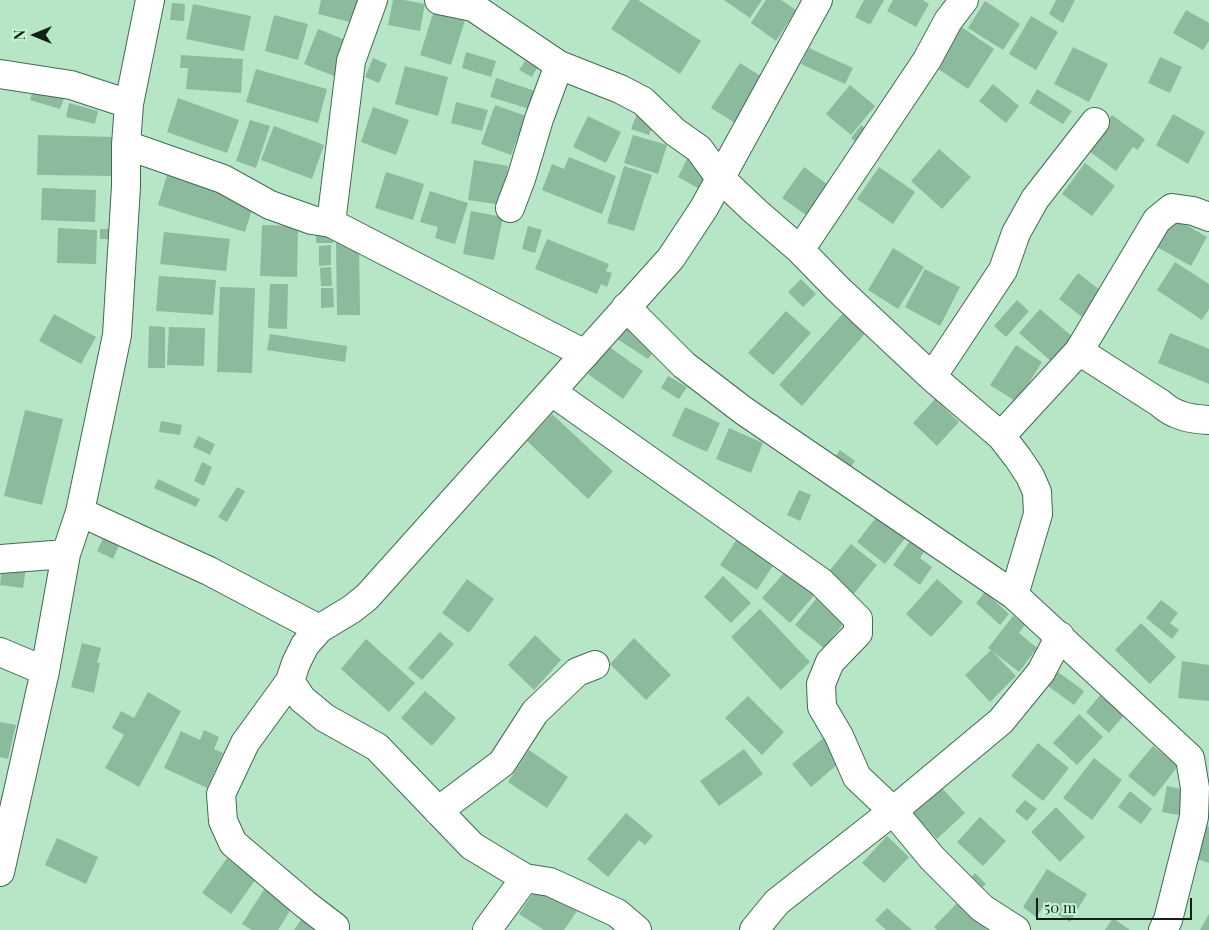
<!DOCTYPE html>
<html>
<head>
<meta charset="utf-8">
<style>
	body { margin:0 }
	#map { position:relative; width:1209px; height:930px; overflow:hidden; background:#b7e6c7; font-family:"Playfair Display",serif }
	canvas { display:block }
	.north { position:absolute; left:10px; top:10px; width:50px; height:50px; -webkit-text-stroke:4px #c4f4d4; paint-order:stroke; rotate:270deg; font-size:14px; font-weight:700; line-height:20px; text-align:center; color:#102217 }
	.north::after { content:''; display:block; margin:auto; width:18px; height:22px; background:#102217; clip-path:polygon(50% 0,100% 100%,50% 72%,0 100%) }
	.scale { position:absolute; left:1036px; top:898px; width:156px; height:22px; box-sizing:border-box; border:2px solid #102217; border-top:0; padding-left:6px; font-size:15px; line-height:18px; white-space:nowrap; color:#102217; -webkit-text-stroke:4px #c4f4d4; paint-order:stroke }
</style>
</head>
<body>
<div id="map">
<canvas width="1209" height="930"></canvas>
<div class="north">N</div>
<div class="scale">50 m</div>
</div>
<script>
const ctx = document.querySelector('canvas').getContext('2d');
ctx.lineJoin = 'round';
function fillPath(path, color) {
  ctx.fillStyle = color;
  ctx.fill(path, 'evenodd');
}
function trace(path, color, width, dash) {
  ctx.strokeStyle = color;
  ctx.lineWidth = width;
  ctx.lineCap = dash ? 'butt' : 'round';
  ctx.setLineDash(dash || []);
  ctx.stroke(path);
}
fillPath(new Path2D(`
	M321,0H359L354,23L318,14Z
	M393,0H404L425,4L420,31L388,25Z
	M630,0H638L701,41L680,74L611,29Z
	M724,0H762L750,18Z
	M766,0H781L796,10L776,41L751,23Z
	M864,0H884L870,25L855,17Z
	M893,0H923L929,4L916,27L887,11Z
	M1056,0H1075L1063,23L1049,14Z
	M985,1L1020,24L1003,50L968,28Z
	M172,3L185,4L184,21L170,20Z
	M193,4L251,16L244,51L186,39Z
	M436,4L467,14L451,65L420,55Z
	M1186,10L1209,23V41L1203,50L1173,33Z
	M274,15L308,24L298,60L265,51Z
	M1031,16L1058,32L1036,70L1009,54Z
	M960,26L994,49L968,89L934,66Z
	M318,29L353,43L339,78L304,64Z
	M1073,47L1108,64L1089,102L1054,84Z
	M809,48L853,68L845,84L801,64Z
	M466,52L496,61L491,77L462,68Z
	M181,55L243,59L241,93L186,89L188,68H180Z
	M1160,57L1182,67L1170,93L1148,83Z
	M373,58L387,64L379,83L365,77Z
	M525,61L537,68L532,77L519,70Z
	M740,63L767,80L738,125L711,108Z
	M405,66L448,77L438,116L395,104Z
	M256,69L327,89L318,123L246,102Z
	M496,78L535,91L530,109L490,97Z
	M993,84L1019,106L1006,123L979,101Z
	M850,85L875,106L851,135L826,114Z
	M34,86L65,96L60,109L30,100Z
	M1037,89L1072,111L1063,124L1029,103Z
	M178,98L239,120L227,153L167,132Z
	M456,102L488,110L482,131L451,123Z
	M69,103L98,111L95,124L66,117Z
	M495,105L526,116L511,155L481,144Z
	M373,107L409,120L396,155L361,142Z
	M1173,114L1205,132L1188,164L1156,145Z
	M1112,115L1145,139L1138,150L1133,147L1116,171L1086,149Z
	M588,116L621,132L606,163L573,147Z
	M636,116L654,123L649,135L631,129Z
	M250,120L270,126L256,168L236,161Z
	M861,125L871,133L861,146L851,138Z
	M274,126L324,145L312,179L261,160Z
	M38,135L116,137V176L37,175Z
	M633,135L667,145L658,174L624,163Z
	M939,149L971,177L942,209L911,181Z
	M569,157L616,176L602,214L542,190L552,164L564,169Z
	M688,157L706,173L707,184L702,182L698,188L678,177Z
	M474,160L508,166L502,205L468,200Z
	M1085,163L1115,186L1092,216L1062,194Z
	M170,165L255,200L245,232L158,205Z
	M624,166L652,175L634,231L607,223Z
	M804,167L831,187L809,217L782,198Z
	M879,167L915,192L893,224L857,199Z
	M386,172L424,184L413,220L375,208Z
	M42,188L96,190L95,222L41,220Z
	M430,191L468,203L455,244L435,238L438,227L420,222Z
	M471,211L503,217L494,260L463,254Z
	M1171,216L1207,237L1191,266L1155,246Z
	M262,225L298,226L297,277L260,276Z
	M528,226L542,230L535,253L522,249Z
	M58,228L97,230L96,264L57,263Z
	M100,229H118L117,239H100Z
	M164,232L230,239L226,271L160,264Z
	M316,232H333V243H316Z
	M547,239L609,264L606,271L612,273L607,287L601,284L597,294L535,269Z
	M336,242H359L360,315H337Z
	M331,245V265L319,266V246Z
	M893,248L924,267L898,309L868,290Z
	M1175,262L1209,284V309L1202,320L1157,290Z
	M331,267L332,286H321L320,268Z
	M925,269L960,287L940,326L905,307Z
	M1078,273L1105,294L1086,320L1059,299Z
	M159,276L216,280L213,315L156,311Z
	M801,279L816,294L803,307L788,292Z
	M270,284H288L287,329L268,328Z
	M220,287L255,288L252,373L217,372Z
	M321,288H333L334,307L321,308Z
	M1017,300L1029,311L1006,337L994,326Z
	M847,309L869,329L802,406L779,385Z
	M1040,309L1074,338L1053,363L1019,333Z
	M786,311L811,333L773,375L748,353Z
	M54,314L96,337L81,364L39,341Z
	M623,324L657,346L648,359L614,337Z
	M149,326L165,327V368H148Z
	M169,327L205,328L204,366L167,365Z
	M1170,333L1209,349V384L1158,363Z
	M270,334L347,346L345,362L267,350Z
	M1016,345L1042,362L1017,402L990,385Z
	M608,346L643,371L623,399L588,374Z
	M668,376L687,387L679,399L661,388Z
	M935,399L959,422L937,446L913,423Z
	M685,407L720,423L707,452L672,436Z
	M25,410L63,419L42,505L4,496Z
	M552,414L613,471L588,499L527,441Z
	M161,421L182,425L180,435L159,432Z
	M729,428L763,443L751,473L716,459Z
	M198,436L215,444L210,455L193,447Z
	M840,450L855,461L846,474L831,463Z
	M202,462L212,467L204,486L194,481Z
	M158,479L200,499L196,507L154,488Z
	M237,487L245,491L227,522L218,517Z
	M799,490L811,495L800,521L787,515Z
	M882,510L910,532L885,564L857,542Z
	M106,532L122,539L113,559L97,551Z
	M912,538L926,549L920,558L932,567L920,585L893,565Z
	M737,539L774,564L757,590L720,565Z
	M851,544L877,565L852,596L826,575Z
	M2,565L26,568L23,588L0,585Z
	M791,565L819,590L790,623L762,598Z
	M723,576L751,603L731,623L704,597Z
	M467,579L494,599L469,633L442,613Z
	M937,579L963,602L931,637L906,614Z
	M985,592L1009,614L1000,625L976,603Z
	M820,594L849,617L824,648L795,625Z
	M1161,600L1178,613L1170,623L1179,630L1172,639L1146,618Z
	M760,609L810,662L781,690L731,637Z
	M1013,616L1025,625L1019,633L1037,648L1019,672L988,648Z
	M1141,623L1176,657L1150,684L1115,650Z
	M440,632L454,644L422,680L408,668Z
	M535,635L561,660L534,690L508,665Z
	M634,638L671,675L646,700L610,664Z
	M366,639L415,683L389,712L341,669Z
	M82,643L101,648L97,663H100L94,693L71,687Z
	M991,650L1016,676L990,702L965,675Z
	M1182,661L1209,665V701L1178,698Z
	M1058,672L1084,691L1074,705L1048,686Z
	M425,691L456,718L432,746L401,718Z
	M148,692L181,711L139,787L105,768L124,735L112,728L121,711L134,718Z
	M1102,693L1125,714L1109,733L1086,712Z
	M748,696L784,732L762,755L725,718Z
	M1079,714L1103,737L1077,765L1053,743Z
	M0,722L16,725L8,759L0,757Z
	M204,730L219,737L214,749L223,753L207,788L164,768L181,731L200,740Z
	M826,736L845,758L811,787L792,764Z
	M1038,743L1069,768L1043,801L1011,776Z
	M1153,746L1178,766L1154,797L1128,776Z
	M744,749L763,774L719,806L700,781Z
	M529,750L568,777L547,808L508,782Z
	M1094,758L1122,780L1092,820L1063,798Z
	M1167,786L1189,791L1184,816L1162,812Z
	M941,787L965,813L937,839L913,814Z
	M1130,791L1152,809L1141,824L1118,807Z
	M1025,800L1037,809L1027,821L1015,811Z
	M1056,807L1085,837L1060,862L1031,832Z
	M626,813L653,836L645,845L639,840L608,877L587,859Z
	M980,817L1006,841L983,866L957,842Z
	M1205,825L1209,827V863L1194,858Z
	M887,836L909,857L884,883L862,863Z
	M57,838L98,857L86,884L45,865Z
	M227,858L256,879L231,914L202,893Z
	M1047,869L1087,894L1070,922L1044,906L1036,917L1023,907Z
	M975,873L986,884L976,893L966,882Z
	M538,886L577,911L564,930H544L519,914Z
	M265,888L293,906L278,930H252L242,924Z
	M959,901L987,930H937L934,927Z
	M887,908L912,930H886L875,920Z
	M1209,914V930H1200Z
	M303,917L322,930H294Z
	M1113,918L1130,930H1105Z`), '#8cba9c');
const minor = new Path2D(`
	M439,0L473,7L559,65L620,89L643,101L675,132L699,149L720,178L755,211L800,250L838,289L932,377L1001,436L1018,458L1030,476L1037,492L1038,514L1014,595
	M0,74L71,85L129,104
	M126,145L223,179L270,205L312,220L331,223L351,61L373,0
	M510,208L521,179L539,119L559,65
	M331,223L585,354
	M800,250L927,60L948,21L964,0
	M626,307L684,365L744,411L1014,595L1190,758L1195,788L1194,817L1168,920L1163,930
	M1079,351L1160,403C1174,416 1190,419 1209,420
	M932,377L1003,270L1016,233L1035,199L1095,122
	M552,392L821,582L858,619V633L830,662L821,684L822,707L839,736L857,777L893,811L932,858L982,908L1016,930
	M1001,436L1079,351L1157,220L1172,208L1193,211L1209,217
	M80,512L209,571L319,629
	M0,559L66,554
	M0,652L45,671
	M290,681L302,699L325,718L377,747L472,846L525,878L550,882L617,913L637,930
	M438,811L502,763L535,712L577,672L595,665
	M0,872L45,671L66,554L80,512L117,335L126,186V145L129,104L150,0
	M335,927L305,904L233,843L223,821L221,794L245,743L290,681L296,663L305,645L319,629L352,609L367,597L671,258L704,208L818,0
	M487,930L525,878
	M754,930L777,902L893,811L1001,721L1041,672L1060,636`);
trace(minor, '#406b51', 30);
trace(minor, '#fff', 28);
</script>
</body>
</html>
